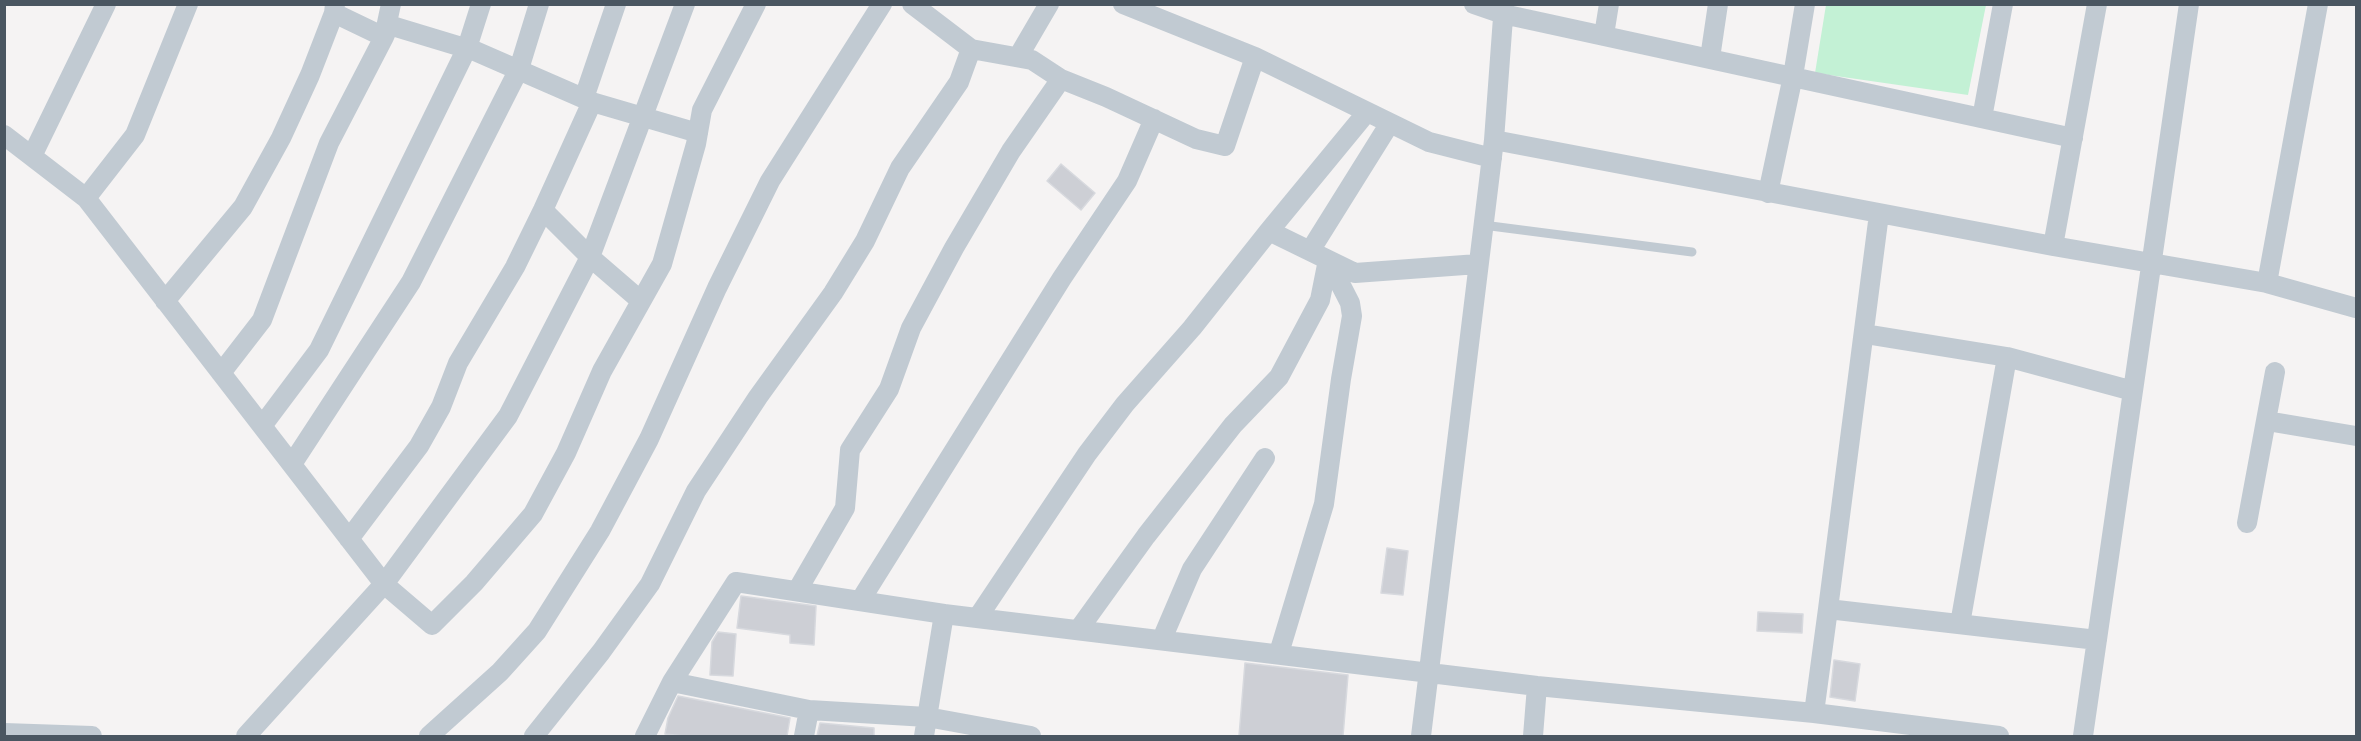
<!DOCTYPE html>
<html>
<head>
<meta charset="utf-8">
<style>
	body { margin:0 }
	#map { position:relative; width:2361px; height:741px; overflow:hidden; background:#f5f3f3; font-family:"Fira Sans Condensed",sans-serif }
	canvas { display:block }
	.frame { position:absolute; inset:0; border:6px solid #4a5661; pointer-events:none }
</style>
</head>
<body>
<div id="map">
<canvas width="2361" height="741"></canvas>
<div class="frame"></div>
</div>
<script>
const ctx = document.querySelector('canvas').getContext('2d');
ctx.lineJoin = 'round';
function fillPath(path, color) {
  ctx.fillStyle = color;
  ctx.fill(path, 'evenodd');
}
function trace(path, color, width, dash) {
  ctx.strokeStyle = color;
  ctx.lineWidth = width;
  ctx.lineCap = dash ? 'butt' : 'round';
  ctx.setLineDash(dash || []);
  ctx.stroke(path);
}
fillPath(new Path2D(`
	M1826,5H1986L1968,95L1815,73Z`), '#c3f1d5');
const building = new Path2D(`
	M1061,164L1095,193L1081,210L1047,181Z
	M1387,548L1408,551L1403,595L1381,593Z
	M741,596L816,606L814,645L790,643V635L737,628Z
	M1758,612L1803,614L1802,633L1757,631Z
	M718,632L736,634L733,676L710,675L712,642Z
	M1834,660L1860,664L1855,701L1830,697Z
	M1245,663L1348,675L1343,736H1239Z
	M678,696L790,718L787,736H684L665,734L668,718Z
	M820,723L874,728V736H817Z`);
fillPath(building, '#cdcfd5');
trace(building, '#d7d9de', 1.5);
trace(new Path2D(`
	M1483,225L1692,252`), '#c1cad2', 9);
trace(new Path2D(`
	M335,4L334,13L384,37L389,25L475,51L592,102L698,133
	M685,4L590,257L508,416L384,584L432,625L474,583L533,514L566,453L602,371L662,264L696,144L702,110L756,4
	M912,4L971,49L1032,60L1061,79L1106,97L1196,139L1225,146L1255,57L1429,142L1492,158
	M1123,4L1255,57
	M1474,4L1503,14L2073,138
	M2097,4L2053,246L2267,283L2318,4
	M1604,35L1609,4
	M1018,57L1049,4
	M1710,58L1718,4
	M584,98L616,4
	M1982,118L2003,4
	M4,135L86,198L384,584L246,736
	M1494,140L2053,246
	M32,156L106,4
	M1768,193L1793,76L1805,4
	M86,198L135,135L188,4
	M543,210L590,257L641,301
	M1879,214L1828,609L2097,640
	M1269,231L1355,273L1478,264
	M1310,251L1390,123
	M2267,283L2356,308
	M165,301L243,207L281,138L310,75L334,13
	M1865,334L2007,357L1960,624
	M2007,357L2133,391
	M221,373L262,320L329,143L384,37L391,4
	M2267,421L2356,436
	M262,426L319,350L467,48L481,4
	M292,464L411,282L519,69L539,4
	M2247,523L2275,372
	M349,539L419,446L441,407L458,363L515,267L543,210L592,102
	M797,591L845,508L850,450L889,389L911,328L954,248L1011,151L1061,79
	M860,601L1062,278L1127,181L1154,119
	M978,617L1087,454L1125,404L1192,328L1269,231L1367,112
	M1079,629L1146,536L1233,425L1279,377L1320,300L1328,260
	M1162,639L1192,569L1265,458
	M1279,653L1324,504L1341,379L1352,316L1350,303L1328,260
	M672,682L736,582L944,614
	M1814,713L1828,609
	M4,733L92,736
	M429,736L500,672L537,631L600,531L649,439L717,288L770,181L882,4
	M534,736L601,652L650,584L696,491L758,397L833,293L865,241L900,168L959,82L971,49
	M645,736L672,682L809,710
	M804,736L809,710L927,717L1031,736
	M924,736L944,614L1537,686L1814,713L1999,736
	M1421,736L1494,140L1504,4
	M1533,736L1537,686
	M2083,736L2189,4`), '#c1cad2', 20);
</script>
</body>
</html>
